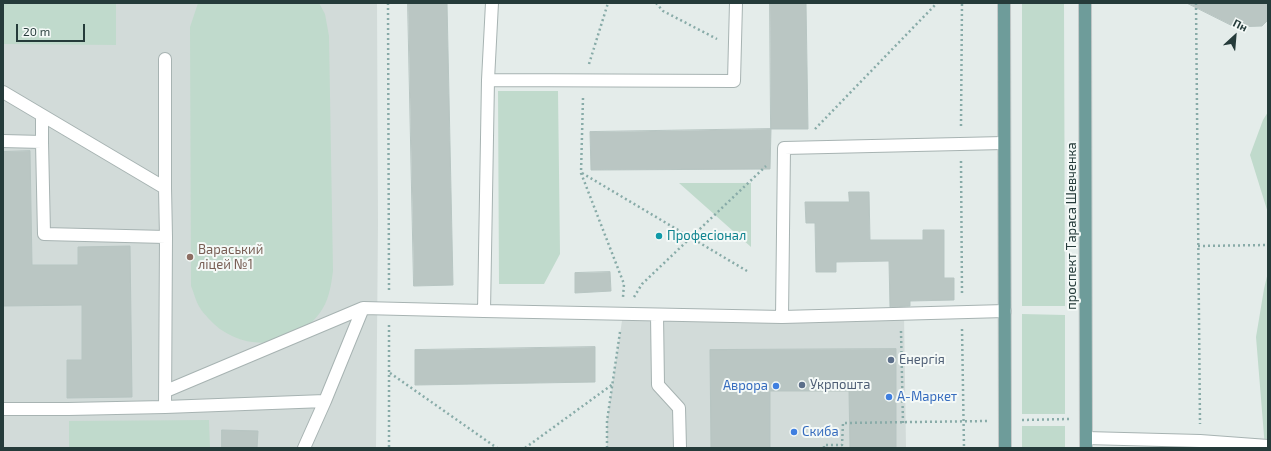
<!DOCTYPE html>
<html>
<head>
<meta charset="utf-8">
<style>
	body { margin:0 }
	#map { position:relative; width:1271px; height:451px; overflow:hidden; background:#e4ecea; font-family:"Exo 2",sans-serif }
	canvas { display:block }
	.frame { position:absolute; inset:0; border:4px solid #253b3a; pointer-events:none }
	.north { position:absolute; left:1215px; top:16px; width:40px; height:40px; -webkit-text-stroke:3px #f4f9f7; paint-order:stroke; rotate:26deg; font-size:11px; font-weight:700; line-height:16px; text-align:center; color:#253b3a }
	.north::after { content:''; display:block; margin:auto; width:14px; height:18px; background:#253b3a; clip-path:polygon(50% 0,100% 100%,50% 72%,0 100%) }
	.scale { position:absolute; left:16px; top:24px; width:69px; height:18px; box-sizing:border-box; border:2px solid #253b3a; border-top:0; padding-left:5px; font-size:12px; line-height:14px; white-space:nowrap; color:#253b3a; -webkit-text-stroke:3px #f4f9f7; paint-order:stroke }
</style>
</head>
<body>
<div id="map">
<canvas width="1271" height="451"></canvas>
<div class="frame"></div>
<div class="north">Пн</div>
<div class="scale">20 m</div>
</div>
<script>
const ctx = document.querySelector('canvas').getContext('2d');
ctx.lineJoin = 'round';
function fillPath(path, color) {
  ctx.fillStyle = color;
  ctx.fill(path, 'evenodd');
}
function trace(path, color, width, dash) {
  ctx.strokeStyle = color;
  ctx.lineWidth = width;
  ctx.lineCap = dash ? 'butt' : 'round';
  ctx.setLineDash(dash || []);
  ctx.stroke(path);
}
function label(font, color, halo, rows, align = 'center') {
  ctx.font = font + ' "Exo 2",sans-serif';
  ctx.lineWidth = 4;
  ctx.setLineDash([]);
  ctx.textBaseline = 'middle';
  ctx.strokeStyle = halo;
  ctx.fillStyle = color;
  for (const [text, x, y, turn = 0] of rows) {
    ctx.save();
    ctx.translate(x, y);
    ctx.rotate((+turn || 0) * Math.PI / 180);
    ctx.textAlign = isNaN(turn) ? turn : align;
    if (halo) ctx.strokeText(text, 0, 0);
    ctx.fillText(text, 0, 0);
    ctx.restore();
  }
}
fillPath(new Path2D(`
	M3,3H377L378,224L376,448H3Z
	M623,314H904L906,448H607V421Z`), '#d2dbd9');
fillPath(new Path2D(`
	M3,3H116V45L3,44Z
	M198,3H319L325,14L329,36L333,271C331,286 329,301 319,314C291,350 239,353 208,318C206,315 202,312 200,308C196,302 194,293 191,286L190,27Z
	M1022,3H1064L1065,306H1022Z
	M498,91H558L560,254L544,284H499Z
	M1268,112V213L1250,155L1263,120Z
	M679,183H751V247Z
	M1268,272V448H1265L1256,337L1264,289Z
	M1022,314L1065,315V414H1022Z
	M209,420L210,448H69V421Z
	M1022,426H1065V448H1022Z`), '#c0dacc');
const building = new Path2D(`
	M408,3H447L453,285L414,286Z
	M770,3H806L808,129H771Z
	M1187,3H1268V20L1262,26L1235,27Z
	M771,129L770,169L591,170L590,132Z
	M30,151L32,265H78V247L130,246L132,397L67,398V360H82V305L3,306V152Z
	M849,192H869L870,240H923V230H944V278H954V300L910,301V306L890,307L889,261L836,262V272H816L815,223H806L805,202H849Z
	M610,272L611,291L575,293V273Z
	M595,347V382L415,385V350Z
	M896,349V448H850L849,391H770V448H711L710,350Z
	M222,430L258,431L257,448H222Z`);
fillPath(building, '#bac6c3');
trace(building, '#b7c5c2', 1);
const minor = new Path2D(`
	M736,3L734,81L488,80L484,311L782,317L1005,311
	M165,59V188
	M488,80L492,3
	M3,92L165,188L166,237
	M42,116V142
	M3,141L42,142L44,234L166,237L165,407L68,409H3
	M657,315L658,385L679,408L680,448
	M782,317L784,148L1004,143
	M166,391L363,308L484,311
	M165,407L325,401L363,308
	M1086,438L1200,441L1268,446
	M304,448L325,401`);
const major = new Path2D(`
	M1004,3L1005,448
	M1085,3L1086,448`);
trace(minor, '#a7b3b2', 14);
trace(major, '#c2c8c8', 14);
trace(new Path2D(`
	M388,3L389,290
	M656,3L663,11L717,39
	M1196,3L1200,424
	M589,64L608,3
	M583,98L581,173L624,284L623,297
	M961,126L962,3
	M815,129L937,3
	M961,161L962,294
	M582,173L747,271
	M1198,246L1268,245
	M634,297L642,284L766,166
	M389,325V448
	M962,329L964,448
	M901,331L903,423
	M390,373L497,448
	M1022,420L1069,419
	M525,448L613,384
	M607,448V421L620,332
	M824,448V445H842L843,423L987,421`), '#88aba8', 2.5, [2, 3]);
trace(minor, '#fff', 12);
trace(major, '#6e9c9a', 12);
for (const [x, y, r, color] of [
	[659,236,4,"#0f9aa8"],
	[190,257,4,"#8d6e63"],
	[891,360,4,"#5c6f8a"],
	[802,385,4,"#5c6f8a"],
	[776,386,4,"#3f7fe0"],
	[889,397,4,"#3f7fe0"],
	[794,432,4,"#3f7fe0"]
]) {
  const dot = new Path2D();
  dot.arc(x, y, r, 0, 2 * Math.PI);
  ctx.fillStyle = color;
  ctx.fill(dot);
  trace(dot, '#f4f9f7', 1.5);
}
label('13px', '#253b3a', '#f4f9f7', [
	["проспект Тараса Шевченка",1072,226,-90]
]);
label('13px', '#0d838f', '#f4f9f7', [
	["Професіонал",667,236]
], 'left');
label('13px', '#785e54', '#f4f9f7', [
	["Вараський",198,250],
	["ліцей №1",198,265]
], 'left');
label('13px', '#4e5e75', '#f4f9f7', [
	["Енергія",899,360],
	["Укрпошта",810,385]
], 'left');
label('13px', '#366cbe', '#f4f9f7', [
	["Аврора",768,386,"right"],
	["А-Маркет",897,397],
	["Скиба",802,432]
], 'left');
</script>
</body>
</html>
